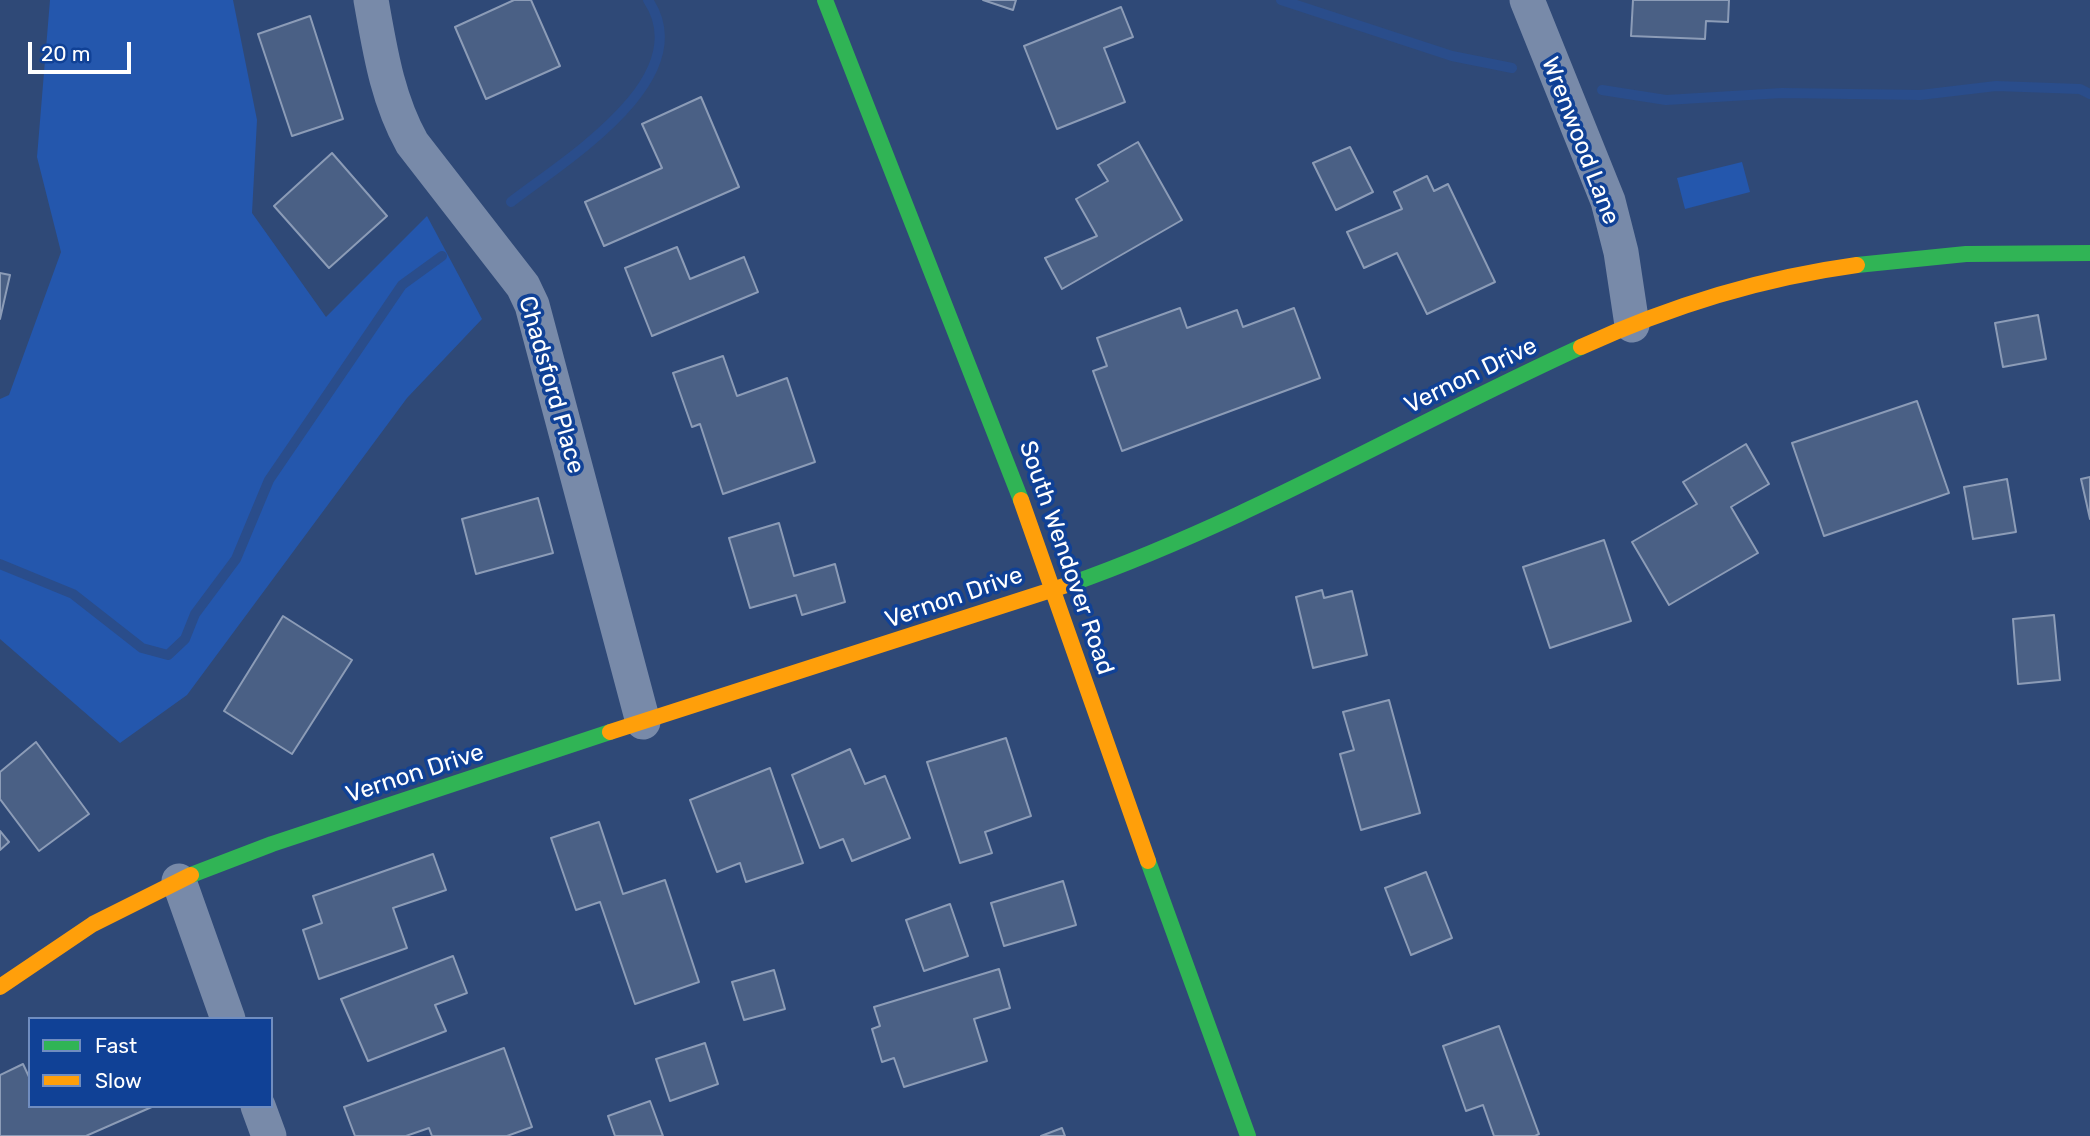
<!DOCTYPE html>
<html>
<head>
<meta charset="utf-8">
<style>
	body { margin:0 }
	#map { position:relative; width:2090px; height:1136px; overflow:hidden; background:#2f4977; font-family:Rubik,sans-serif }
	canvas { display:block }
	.legend { position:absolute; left:28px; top:1017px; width:245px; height:91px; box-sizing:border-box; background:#104196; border:2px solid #708dc0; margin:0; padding:9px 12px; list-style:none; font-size:21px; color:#fff }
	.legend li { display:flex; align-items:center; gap:14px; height:35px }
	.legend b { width:35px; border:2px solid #708dc0 }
	.scale { position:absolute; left:28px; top:42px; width:103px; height:32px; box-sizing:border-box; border:4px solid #fff; border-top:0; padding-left:9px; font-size:21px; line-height:24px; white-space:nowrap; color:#fff; -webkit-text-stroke:5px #104196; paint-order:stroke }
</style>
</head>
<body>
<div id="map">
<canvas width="2090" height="1136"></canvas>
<ul class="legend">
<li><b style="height:9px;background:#30b455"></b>Fast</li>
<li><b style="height:9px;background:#ff9f0a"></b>Slow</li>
</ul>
<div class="scale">20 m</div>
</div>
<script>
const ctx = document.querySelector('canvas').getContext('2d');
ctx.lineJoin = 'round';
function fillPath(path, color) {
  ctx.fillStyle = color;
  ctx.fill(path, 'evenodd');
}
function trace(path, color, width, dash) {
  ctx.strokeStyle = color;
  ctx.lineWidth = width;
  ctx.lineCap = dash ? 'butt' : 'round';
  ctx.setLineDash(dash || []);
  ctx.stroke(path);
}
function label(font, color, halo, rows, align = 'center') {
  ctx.font = font + ' Rubik,sans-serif';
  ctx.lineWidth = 7;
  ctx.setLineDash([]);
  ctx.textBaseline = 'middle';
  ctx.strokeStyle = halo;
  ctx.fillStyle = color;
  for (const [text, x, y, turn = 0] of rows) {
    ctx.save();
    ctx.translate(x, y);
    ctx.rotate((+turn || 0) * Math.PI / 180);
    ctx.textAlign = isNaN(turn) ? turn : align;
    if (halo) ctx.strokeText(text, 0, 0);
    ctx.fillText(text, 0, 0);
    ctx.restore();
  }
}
fillPath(new Path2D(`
	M50,0H233L257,120L252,213L326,317L427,216L482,319L407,398L187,695L120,743L0,639V399L9,395L61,252L37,157Z
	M1742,162L1750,192L1685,209L1677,178Z`), '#2457ad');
trace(new Path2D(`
	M1281,0L1452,56L1512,68
	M1602,90L1666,100L1782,93L1920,95L1996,86L2080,89L2090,94
	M511,202C562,162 701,79 648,0
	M0,564L73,594L142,648L168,655L185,639L195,614L236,559L269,480L402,285L442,256`), '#2a4d8b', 10);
const building = new Path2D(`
	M514,0H531L560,66L486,99L455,27Z
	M983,0H1016L1013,10Z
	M1633,0H1729L1728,22L1706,21L1705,39L1631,36Z
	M1121,7L1133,37L1104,48L1125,102L1057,129L1024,46Z
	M310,16L343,119L292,136L258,34Z
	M701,97L739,187L604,246L585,202L662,168L642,124Z
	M1138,142L1182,220L1062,289L1045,258L1097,236L1076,199L1108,181L1098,165Z
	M1350,147L1373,192L1336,210L1313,163Z
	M332,153L387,216L329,268L274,206Z
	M1427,176L1434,191L1448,184L1495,282L1427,314L1397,253L1364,268L1347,232L1402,209L1394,192Z
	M677,247L690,279L744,257L758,292L652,336L625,268Z
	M0,273L10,275L0,319Z
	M1180,308L1187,328L1237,310L1243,327L1294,308L1320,378L1122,451L1093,371L1107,366L1097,338Z
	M2038,315L2046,359L2003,367L1995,323Z
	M723,356L737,396L787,378L815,462L723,494L700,424L692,427L673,373Z
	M1917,401L1949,493L1824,536L1792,443Z
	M1746,444L1769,484L1731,507L1758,553L1669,605L1632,542L1697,504L1683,482Z
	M2090,477V519L2081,479Z
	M2007,479L2016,532L1973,539L1964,487Z
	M538,498L553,553L476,574L462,519Z
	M779,523L794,576L835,564L845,602L802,615L796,595L750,608L729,538Z
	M1604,540L1631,621L1550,648L1523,567Z
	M1322,590L1324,598L1352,591L1367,655L1313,668L1296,597Z
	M2054,615L2060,680L2018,684L2013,619Z
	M283,616L352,660L292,754L224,711Z
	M1389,700L1420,813L1361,830L1340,754L1354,750L1343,712Z
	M1006,738L1031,816L985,832L992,853L960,863L927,762Z
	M36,742L89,814L39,851L0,799V772Z
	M850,749L865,784L885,776L910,838L852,861L843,839L820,848L792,775Z
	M770,768L803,863L746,882L740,863L717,872L690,800Z
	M599,822L623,894L665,880L699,982L635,1004L600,902L576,910L551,838Z
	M0,831L9,842L0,850Z
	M433,854L446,890L393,908L407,948L319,979L303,930L322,923L313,896Z
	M1426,872L1452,938L1411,955L1385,888Z
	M1063,881L1076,925L1004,946L991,903Z
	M950,904L968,956L924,971L906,920Z
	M453,956L467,993L435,1005L446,1031L368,1061L341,999Z
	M999,969L1010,1008L974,1019L987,1061L904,1087L894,1058L882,1062L872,1029L880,1026L874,1007Z
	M774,970L785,1009L744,1020L732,982Z
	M1499,1026L1539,1134L1535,1136H1494L1483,1105L1466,1111L1443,1046Z
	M705,1043L718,1084L670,1101L656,1059Z
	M504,1048L532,1127L507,1136H432L429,1128L406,1136H355L344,1107Z
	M23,1064L30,1079V1106H154L86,1136H0V1075Z
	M650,1101L663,1136H615L608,1116Z
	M1062,1128L1065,1136H1041Z`);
fillPath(building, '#4a6085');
trace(building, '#8c9cb7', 2);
trace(new Path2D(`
	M371,0C380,50 387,98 412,143L523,286L532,305L643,722
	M1527,0L1608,201L1621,252L1632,325
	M179,881L228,1019
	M258,1106L269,1136`), '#788aa9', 35);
trace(new Path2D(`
	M825,0L1021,500
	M1857,265L1966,254L2090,253
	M1070,584C1248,521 1410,425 1581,347
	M1148,861L1248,1136
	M191,875L272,844L610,732`), '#30b455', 16);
trace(new Path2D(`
	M1581,347C1668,307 1761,278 1857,265
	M1021,500L1148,861
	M610,732L1070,584
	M0,987L93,924L191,875`), '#ff9f0a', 16);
label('24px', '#fff', '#104196', [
	["Wrenwood Lane",1580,141,69],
	["Vernon Drive",1471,376,-26],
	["Chadsford Place",551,385,74],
	["South Wendover Road",1066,558,71],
	["Vernon Drive",954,598,-19],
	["Vernon Drive",415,774,-18]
]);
</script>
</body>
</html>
